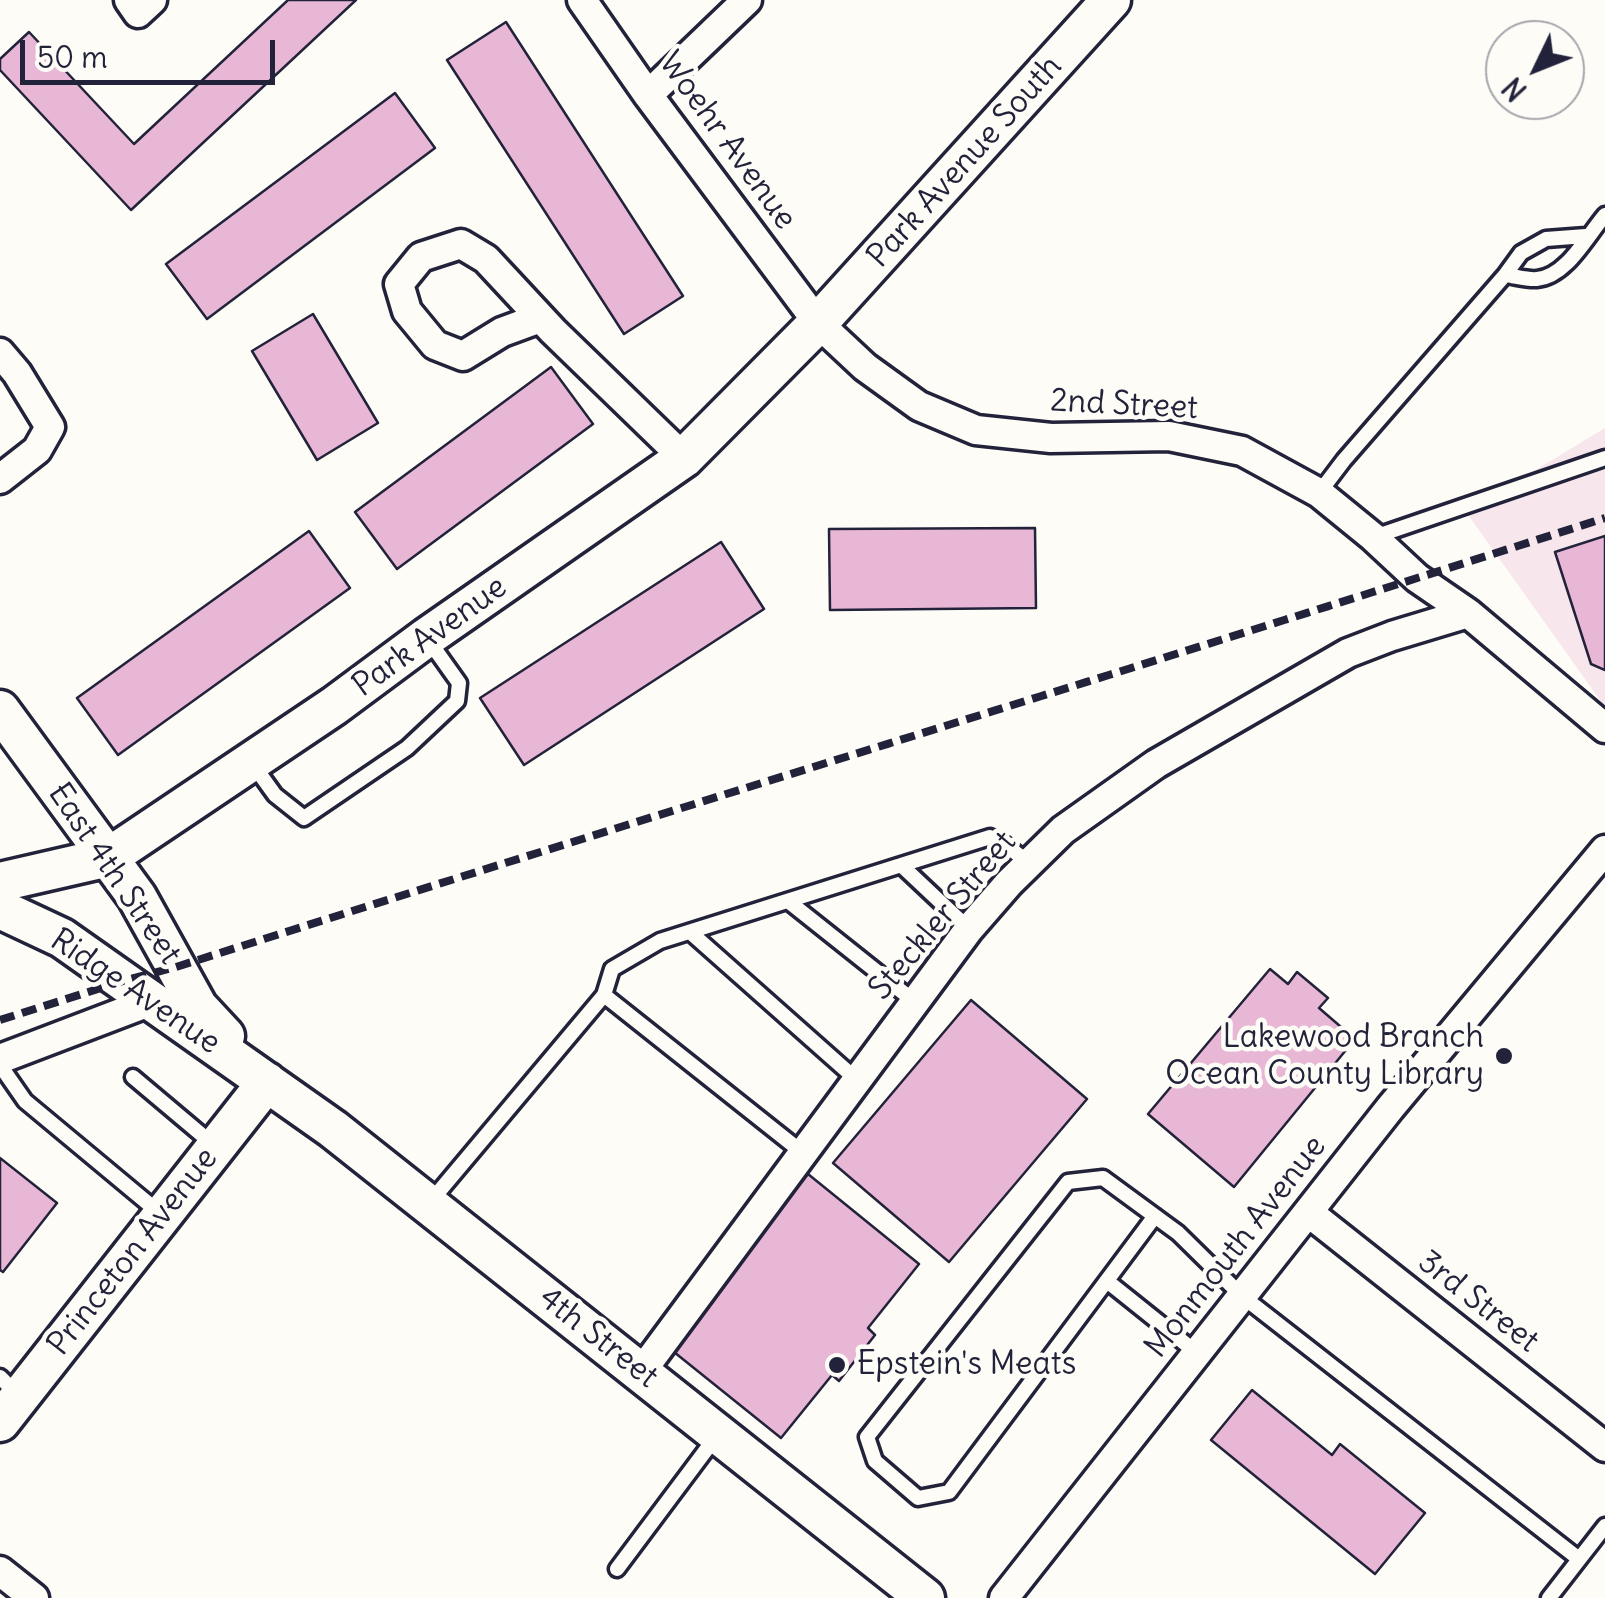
<!DOCTYPE html>
<html>
<head>
<meta charset="utf-8">
<style>
	body { margin:0 }
	#map { position:relative; width:1605px; height:1598px; overflow:hidden; background:#fdfcf7; font-family:Delius,sans-serif }
	canvas { display:block }
	.north { position:absolute; left:1485px; top:20px; width:100px; height:100px; box-sizing:border-box; background:#fdfcf7; border:2px solid #a5a5ac; border-radius:50%; rotate:227deg; font-size:28px; font-weight:700; line-height:40px; text-align:center; color:#22223b }
	.north::after { content:''; display:block; margin:auto; width:35px; height:45px; background:#22223b; clip-path:polygon(50% 0,100% 100%,50% 72%,0 100%) }
	.scale { position:absolute; left:20px; top:40px; width:255px; height:45px; box-sizing:border-box; border:5px solid #22223b; border-top:0; padding-left:12px; font-size:30px; line-height:35px; white-space:nowrap; color:#22223b; -webkit-text-stroke:8px #fdfcf7; paint-order:stroke }
</style>
</head>
<body>
<div id="map">
<canvas width="1605" height="1598"></canvas>
<div class="north">N</div>
<div class="scale">50 m</div>
</div>
<script>
const ctx = document.querySelector('canvas').getContext('2d');
ctx.lineJoin = 'round';
function fillPath(path, color) {
  ctx.fillStyle = color;
  ctx.fill(path, 'evenodd');
}
function trace(path, color, width, dash) {
  ctx.strokeStyle = color;
  ctx.lineWidth = width;
  ctx.lineCap = dash ? 'butt' : 'round';
  ctx.setLineDash(dash || []);
  ctx.stroke(path);
}
function label(font, color, halo, rows, align = 'center') {
  ctx.font = font + ' Delius,sans-serif';
  ctx.lineWidth = 9;
  ctx.setLineDash([]);
  ctx.textBaseline = 'middle';
  ctx.strokeStyle = halo;
  ctx.fillStyle = color;
  for (const [text, x, y, turn = 0] of rows) {
    ctx.save();
    ctx.translate(x, y);
    ctx.rotate((+turn || 0) * Math.PI / 180);
    ctx.textAlign = isNaN(turn) ? turn : align;
    if (halo) ctx.strokeText(text, 0, 0);
    ctx.fillText(text, 0, 0);
    ctx.restore();
  }
}
fillPath(new Path2D(`
	M1605,428V707L1466,512Z`), '#f7e7ed');
const building = new Path2D(`
	M288,0H356L131,210L0,70V59L29,32L134,144Z
	M506,22L683,296L624,334L447,60Z
	M395,93L435,148L207,319L166,264Z
	M313,314L378,423L317,460L252,351Z
	M551,367L593,424L397,569L355,512Z
	M1035,528L1036,608L830,610L829,529Z
	M309,531L350,588L118,755L77,698Z
	M1605,536V670L1591,664L1555,552Z
	M721,542L764,609L524,765L480,698Z
	M1270,969L1288,984L1297,972L1328,998L1319,1008L1355,1039L1234,1187L1148,1114Z
	M971,1000L1087,1099L949,1262L833,1163Z
	M0,1158L57,1203L3,1272L0,1270Z
	M808,1174L919,1264L868,1328L875,1335L839,1381L832,1375L781,1438L669,1348Z
	M1252,1390L1332,1455L1340,1444L1425,1513L1375,1574L1211,1440Z`);
fillPath(building, '#e8b7d6');
trace(building, '#22223b', 2.5);
const lane = new Path2D(`
	M1505,275C1515,276 1527,280 1537,279C1566,277 1587,236 1605,215
	M1319,493L1344,460L1505,275L1521,253L1546,239L1586,236
	M1374,537L1605,458
	M252,763L275,795L304,818L407,748L457,701L459,683L427,638
	M901,865L969,929
	M788,901L915,1002
	M690,932L857,1080
	M0,1065L25,1101L162,1215
	M133,1077L215,1146
	M803,1153L604,995L612,969L660,941L990,837L1003,843L1029,863
	M431,1201L604,995
	M1155,1216L949,1492L918,1498L875,1461L867,1437L1068,1182L1103,1178L1178,1233L1242,1296L1579,1559
	M1107,1281L1197,1353
	M0,1377L19,1396
	M617,1569L718,1434
	M1549,1598L1605,1526`);
const street = new Path2D(`
	M129,0L138,13L152,0
	M582,0L648,95L818,323L865,367L919,406L976,430L1051,438L1169,436L1242,451L1319,493L1373,537L1417,578L1468,613
	M648,95L747,0
	M540,318L502,332L463,356L435,345L407,311L399,284L421,257L461,244L486,259L553,331L684,458
	M0,353L17,373L50,427L37,450L0,479
	M0,1059L152,1001
	M1308,1212L1605,1447
	M641,1372L969,929L1009,883L1063,830L1156,764L1348,653L1392,636L1468,613L1605,728
	M0,1571L34,1598
	M1004,1598L1390,1108L1605,850`);
const secondary = new Path2D(`
	M0,710L137,897L198,1007L225,1036
	M0,882L109,857L334,706L427,637L684,458L818,323L1111,0
	M0,909L62,938L333,1129L925,1598
	M0,1422L267,1082`);
trace(lane, '#22223b', 21);
trace(street, '#22223b', 35);
trace(secondary, '#22223b', 45);
trace(lane, '#fdfcf7', 14);
trace(street, '#fdfcf7', 28);
trace(secondary, '#fdfcf7', 38);
trace(new Path2D(`
	M0,1020L123,981L176,967C652,815 1130,671 1605,518`), '#22223b', 8, [15, 8]);
for (const [x, y, r, color] of [
	[1504,1056,10,"#22223b"],
	[837,1365,10,"#22223b"]
]) {
  const dot = new Path2D();
  dot.arc(x, y, r, 0, 2 * Math.PI);
  ctx.fillStyle = color;
  ctx.fill(dot);
  trace(dot, '#fdfcf7', 4);
}
label('32px', '#22223b', '#fdfcf7', [
	["Woehr Avenue",727,141,54],
	["Park Avenue South",965,162,-48],
	["2nd Street",1124,405,3],
	["Park Avenue",430,637,-36],
	["East 4th Street",114,874,56],
	["Steckler Street",943,916,-50],
	["Ridge Avenue",135,992,34],
	["Monmouth Avenue",1236,1247,-52],
	["Princeton Avenue",133,1252,-52],
	["3rd Street",1478,1302,38],
	["4th Street",598,1338,38]
]);
label('32px', '#22223b', '#fdfcf7', [
	["Lakewood Branch",1484,1038],
	["Ocean County Library",1484,1075],
	["Epstein's Meats",857,1365,"left"]
], 'right');
</script>
</body>
</html>
